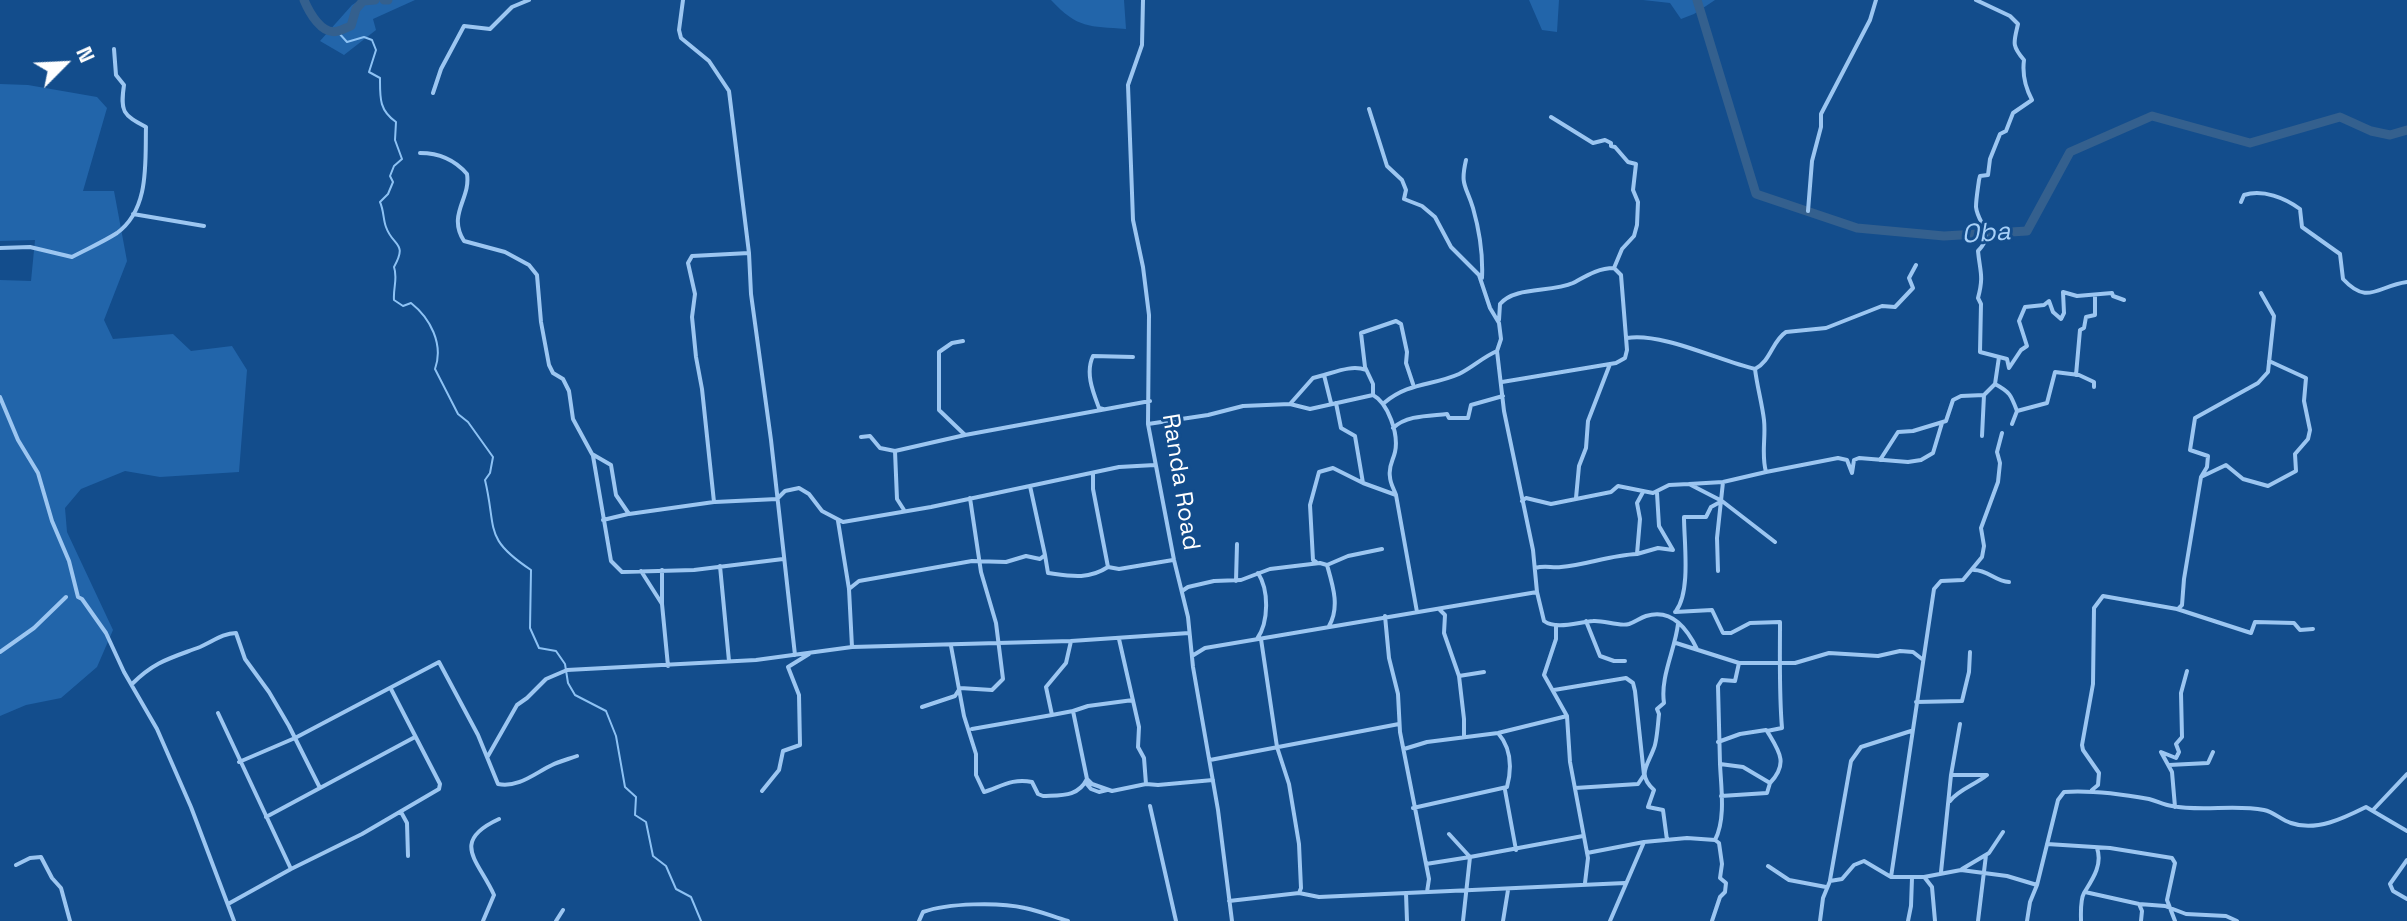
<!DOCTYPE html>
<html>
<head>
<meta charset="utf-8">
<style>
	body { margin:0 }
	#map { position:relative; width:2407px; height:921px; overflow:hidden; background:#134d8c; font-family:"Space Grotesk",sans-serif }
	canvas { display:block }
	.north { position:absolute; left:24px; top:24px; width:80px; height:80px; -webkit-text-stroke:6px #134d8c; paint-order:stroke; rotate:66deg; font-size:22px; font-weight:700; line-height:32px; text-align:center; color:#fff }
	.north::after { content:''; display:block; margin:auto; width:28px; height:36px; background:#fff; clip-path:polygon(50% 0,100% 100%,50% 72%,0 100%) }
</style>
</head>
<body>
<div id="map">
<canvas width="2407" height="921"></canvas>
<div class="north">N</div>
</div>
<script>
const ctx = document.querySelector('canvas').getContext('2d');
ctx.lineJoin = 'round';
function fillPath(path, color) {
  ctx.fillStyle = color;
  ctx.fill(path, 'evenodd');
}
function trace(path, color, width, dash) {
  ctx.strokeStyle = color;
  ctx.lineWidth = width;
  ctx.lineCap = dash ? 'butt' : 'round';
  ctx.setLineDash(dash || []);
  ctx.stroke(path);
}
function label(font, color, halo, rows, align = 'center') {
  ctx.font = font + ' "Space Grotesk",sans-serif';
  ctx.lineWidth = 6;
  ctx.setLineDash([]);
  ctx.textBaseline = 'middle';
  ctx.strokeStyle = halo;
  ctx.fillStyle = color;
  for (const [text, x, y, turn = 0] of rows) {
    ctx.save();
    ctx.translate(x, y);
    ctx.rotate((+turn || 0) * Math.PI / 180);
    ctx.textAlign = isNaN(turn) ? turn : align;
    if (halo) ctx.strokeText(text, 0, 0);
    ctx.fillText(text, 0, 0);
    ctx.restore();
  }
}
fillPath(new Path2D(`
	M360,0H415L373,19L376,30L344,55L320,41L352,5Z
	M1051,0H1124L1126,29C1089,26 1078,29 1051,0Z
	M1529,0H1559L1557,32L1542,30Z
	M1643,0H1715L1694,14L1681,19L1670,3Z
	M0,84L28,85L97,97L107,108L83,191H114L127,261L104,320L113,339L173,334L191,351L232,346L247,370L239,472L160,477L125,471L81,489L65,508L67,532L113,630L97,667L61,698L26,705L0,716V280L31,281L35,240L0,241Z`), '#2265aa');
trace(new Path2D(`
	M338,32L347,42L364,37L372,40L376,50L369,72L380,78C380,98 379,110 396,122L395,140L402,159L394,166L390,176L393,182L388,194L380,202C384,211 383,219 386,227C393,247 408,242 394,267C398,278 393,288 394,300L403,306L411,303C430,318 444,344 435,369L458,414L468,422L493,457L490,473L485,480C497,530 483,538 531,570L530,628L539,648L556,651L565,664L568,683L575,695L606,711L616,736L625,787L636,797L635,815L646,822L653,856L666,866L676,889L691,897L701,921`), '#8dc2f4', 2);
trace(new Path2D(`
	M304,0C309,12 322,36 338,31C343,30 347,27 351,26L356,9L363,1L375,0
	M384,0H388
	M1697,0L1756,194L1857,228L1944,236L2027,231L2070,152L2152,116L2250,143L2340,117L2371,131L2390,135L2407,130`), '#34608e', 9);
trace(new Path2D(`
	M683,0L679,30L681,38L709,61L729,91L749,253
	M1143,0L1142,45L1128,85L1133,220L1143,267L1149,315L1148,424L1174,560L1188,617L1193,667L1218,810L1232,921
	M1976,0L2010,16L2018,24C2014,42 2011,45 2024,60C2022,75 2025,87 2032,100L2013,113L2006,131L2000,134L1990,159L1988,175L1980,176L1979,180C1978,188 1976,199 1976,207C1978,225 1996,232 1978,251C1980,272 1984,276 1978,298L1981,304L1980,352L2007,359L2009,368L2021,350L2027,346L2019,321L2025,307L2044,305L2049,301L2053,312L2061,319L2064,313L2063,292L2077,296L2112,293L2113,296L2124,300
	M433,93L441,69L464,26L490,29L512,7L529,0
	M1369,109L1387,166L1402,180L1406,190L1404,199L1422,206L1435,217L1451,247L1479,275L1490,308L1499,323L1501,339L1497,351L1504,411L1533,550L1537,592L1544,621C1556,630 1578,622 1593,621C1604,620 1619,627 1629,624C1635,622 1640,618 1646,616C1671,608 1687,628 1697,649
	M1551,117L1593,143L1605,140L1611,143V146L1615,147L1628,162L1636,164L1633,190L1638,202L1637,225L1634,236L1622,249L1614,268
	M420,153C438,153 455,160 467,174C471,199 447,214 464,241L505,252L529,265L537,275L541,322L549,365L553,373L563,379L569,391L573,419L592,454L611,465L616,495L629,514L714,502L702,389L696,357L692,317L695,294L688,263L692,256L749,253L751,294L771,440L795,655
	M1466,160C1460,186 1466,185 1473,208C1479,229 1483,256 1482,278
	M2241,202L2244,195C2263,189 2285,198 2300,209L2302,227L2340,254L2343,279C2368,306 2377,286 2407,282
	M1808,211L1812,161L1821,127V114L1870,20L1876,0
	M133,214L204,226
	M0,248L30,247L72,257C87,249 103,242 117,233C150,209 145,162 146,127C123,115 120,112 124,85L116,75L114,49
	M1499,320L1500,304C1515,286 1551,293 1573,283C1586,276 1598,268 1614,268L1621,275L1627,350L1625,358L1616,363L1502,382
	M1627,338C1661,332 1720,361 1755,369
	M963,341L952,343L939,352V410L965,435
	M1324,375C1338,371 1353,365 1366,370
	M2076,375L2080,330L2084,328L2086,317L2095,315V295
	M1413,384L1406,363L1407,352L1401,324L1396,321L1361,333L1365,367L1373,384V395C1388,403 1399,434 1395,452C1393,461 1388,466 1390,477C1390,483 1394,489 1396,495L1417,612
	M1995,384C2010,392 2011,395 2017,411L2012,424
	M0,397L18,440L38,473L52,521L69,561L78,597L82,599L106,633L124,672L157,729L191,807L234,921
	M1336,403L1341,428L1355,436L1363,483
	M1384,403C1409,382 1432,386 1459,374C1473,367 1483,357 1497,351
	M1290,404L1313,378L1324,375L1331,403
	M1103,409L1099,408C1093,392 1085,373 1093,356L1133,357
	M2017,411L2047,403L2055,372L2079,375L2094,382V387
	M1148,424L1208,415L1243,406L1290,404L1310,409L1373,395
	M1393,428C1407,415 1429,416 1447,414L1449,418H1468L1471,405L1503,396
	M1982,436L1984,395L1995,384L1999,357
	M861,437L870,436L880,448L895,451L965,435L1150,401
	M895,451L897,499L904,510
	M593,456L611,561L622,572L694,570L783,559
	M1880,460L1898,432L1913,431L1946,421L1953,400L1961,396L1984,395
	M1766,472L1838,458L1847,460L1852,473L1854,460L1859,458L1908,462L1921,460L1933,453L1942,423
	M1093,473V489L1108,567L1119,569L1173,560
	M2203,476L2226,465L2243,479L2268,486L2296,471L2295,454L2308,439L2310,430L2304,401L2306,378L2269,361
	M1689,484L1723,482L1766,472C1761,454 1766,438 1764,420C1762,403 1757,386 1755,369C1771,361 1772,341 1786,332L1826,328L1882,306L1895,307L1913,288L1909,278L1916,265
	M1030,486L1045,555
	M1576,498L1579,466L1586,448L1588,421L1610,364
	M1522,501L1526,498L1551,504L1611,492L1618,486L1653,493L1669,485L1689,484L1722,501L1775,542
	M715,502L777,499L785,491L799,488L809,494L822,511L843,522L931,507L1119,467L1155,465
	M603,520L628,514
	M838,521L849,589L852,647
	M1637,554L1658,548L1673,550L1659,526L1657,493
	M1316,562L1313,560L1310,505L1319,472L1333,468L1363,483L1396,495
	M1327,565L1348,556L1382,549
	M720,566L729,661
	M1535,568C1545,565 1551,568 1561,567C1586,565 1611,555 1637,554L1640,519L1637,503L1643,492
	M662,570V604
	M1974,570C1988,570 1995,581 2009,582
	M641,571L662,604L668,666
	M1718,571L1717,538L1723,482
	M1236,581L1237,544
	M849,589L859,581L972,561L1006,562L1026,556L1040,559L1045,555L1048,573C1070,576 1088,580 1108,567
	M1182,591L1188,587L1214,581L1241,580L1270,569L1320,563L1327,565C1333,586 1340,607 1329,626
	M2179,608L2182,605L2184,579L2201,477L2207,467L2208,456L2190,450L2195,418L2258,383L2268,372L2274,316L2261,293
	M1440,610L1445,615L1444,633L1459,676L1484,672
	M1676,611C1691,591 1684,542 1684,517H1706L1711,507L1722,501
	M1385,616L1389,658L1398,694L1400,732L1429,879L1427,892
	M1586,621L1600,656L1614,661H1625
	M1556,625V639L1544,675L1567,716L1570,762L1588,858L1585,883
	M1119,639L1139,727L1138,747L1144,758L1146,784
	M1257,639C1269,622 1269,590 1258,573
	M1261,639L1277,747L1289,784L1299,844L1301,888L1299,893
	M1071,641L1066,663L1046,687L1052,715L1073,711L1087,779
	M1676,643L1739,663H1795L1829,653L1878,656L1900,651L1913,652L1922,659
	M951,646L964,716L976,754V775L984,792C1002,786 1013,778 1032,782L1038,794L1043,796C1062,795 1078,797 1087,779L1092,784L1112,791L1146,784L1158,785L1213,780
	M0,652L34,628L66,597
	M1192,656L1205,648L1537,592
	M1459,676L1464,719V737
	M132,684C155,661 171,658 200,647C212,642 223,633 236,633L245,659L269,692L289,726L320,788L266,817
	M1554,690L1626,678L1633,683L1635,691L1644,775L1638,784L1575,788
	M1916,702L1962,701L1969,672L1970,652
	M922,707L955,696L960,688L992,690L1003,679L996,623L981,572L970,498
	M1073,711L1088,706L1133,700
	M218,713L291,869
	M972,729L1052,715
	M1718,742L1740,734L1766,730
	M1404,749L1427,742L1498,733L1567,716
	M488,756L517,705L527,698L546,679L567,670L756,660L852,647L1071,641L1189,633
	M1210,760L1399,724
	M239,762L295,738L439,662L478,735L498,784C519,788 535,773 552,765C560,761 569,759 577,756
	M1720,764L1718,686L1722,680L1735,681L1739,663
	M2169,765L2208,763L2213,752
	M1086,783L1091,789L1099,792L1107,790
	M320,788L415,737
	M1505,790L1516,850
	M2092,790L2098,785L2099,773L2083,750L2082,745L2093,684L2094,608L2103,596L2177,609L2251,633L2255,622L2294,623L2300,630L2313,629
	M762,791L779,770L783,751L800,745L799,695L788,667L809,654
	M1721,796L1767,793L1770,783
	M1950,801C1959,789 1975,785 1987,775H1951
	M1150,806L1176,921
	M2175,807L2172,772L2161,752L2176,758L2179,752L2176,744L2182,737L2181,693L2187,671
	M1413,808L1507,787C1512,768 1512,749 1498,733
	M2373,810L2407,774
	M401,812L407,823L408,856
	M1449,834L1470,857L1583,836
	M1667,840L1663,810L1648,807L1654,790C1637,774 1647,767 1654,748C1657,741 1658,723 1659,714L1657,709L1664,703C1660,677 1675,650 1678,624
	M2047,844L2110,848L2172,858L2175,863L2167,900L2175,921
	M1587,853L1644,842
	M2407,860L2390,884L2393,891L2407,899
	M1426,864L1470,857L1463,921
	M16,865L30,858L41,857L52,878L61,888L70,921
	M1768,866L1789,880L1826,887
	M1962,869L1989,853L2003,832
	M1941,872L1951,775L1960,724
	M1891,877H1924L1961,870L2007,876L2037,885L2058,800L2064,792C2093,790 2121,794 2149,799C2157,801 2164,805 2172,806C2203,812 2233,804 2264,810C2274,812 2281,820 2291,823C2316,832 2344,818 2366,807L2407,831
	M1925,878L1932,887L1935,921
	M1830,880L1851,761L1861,747L1911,731
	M2085,892L2139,904L2165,906L2186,914L2226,916L2237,921
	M1406,893L1407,921
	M1229,901L1299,893L1319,897L1625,883
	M228,904L291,869L362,834L439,789L440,784L391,689
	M2139,904L2142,911L2141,921
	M483,921L494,895C479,861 449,842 499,819
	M556,921L563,910
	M919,921L923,912C948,903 999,902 1025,908C1040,911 1054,917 1068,921
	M1503,921L1508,890
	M1610,921L1644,842L1687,838L1715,840C1726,819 1721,787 1720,764L1743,767L1770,783C1789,763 1779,751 1767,731L1782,728C1779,693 1780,658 1780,622L1750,623L1731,633H1723L1712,610L1675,612
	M1712,921L1720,897L1725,892L1726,883L1720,878L1722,864L1719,843L1715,840
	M1820,921L1823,898L1830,881L1842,879L1854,865L1864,861L1891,877L1934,589L1941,581L1963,580L1982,557L1984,546L1981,528L1998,482L2000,463L1997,452L2002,433
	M1908,921L1911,906L1912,878
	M1978,921L1986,855
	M2027,921L2030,902L2037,885
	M2081,921C2081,913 2080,900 2084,893C2092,880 2103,865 2097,848`), '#9cc6f1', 4);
label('24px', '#fff', '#134d8c', [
	["Randa Road",1180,482,81]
]);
label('italic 26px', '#a7d0f8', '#134d8c', [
	["Oba",1986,234,-4]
]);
</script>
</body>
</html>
